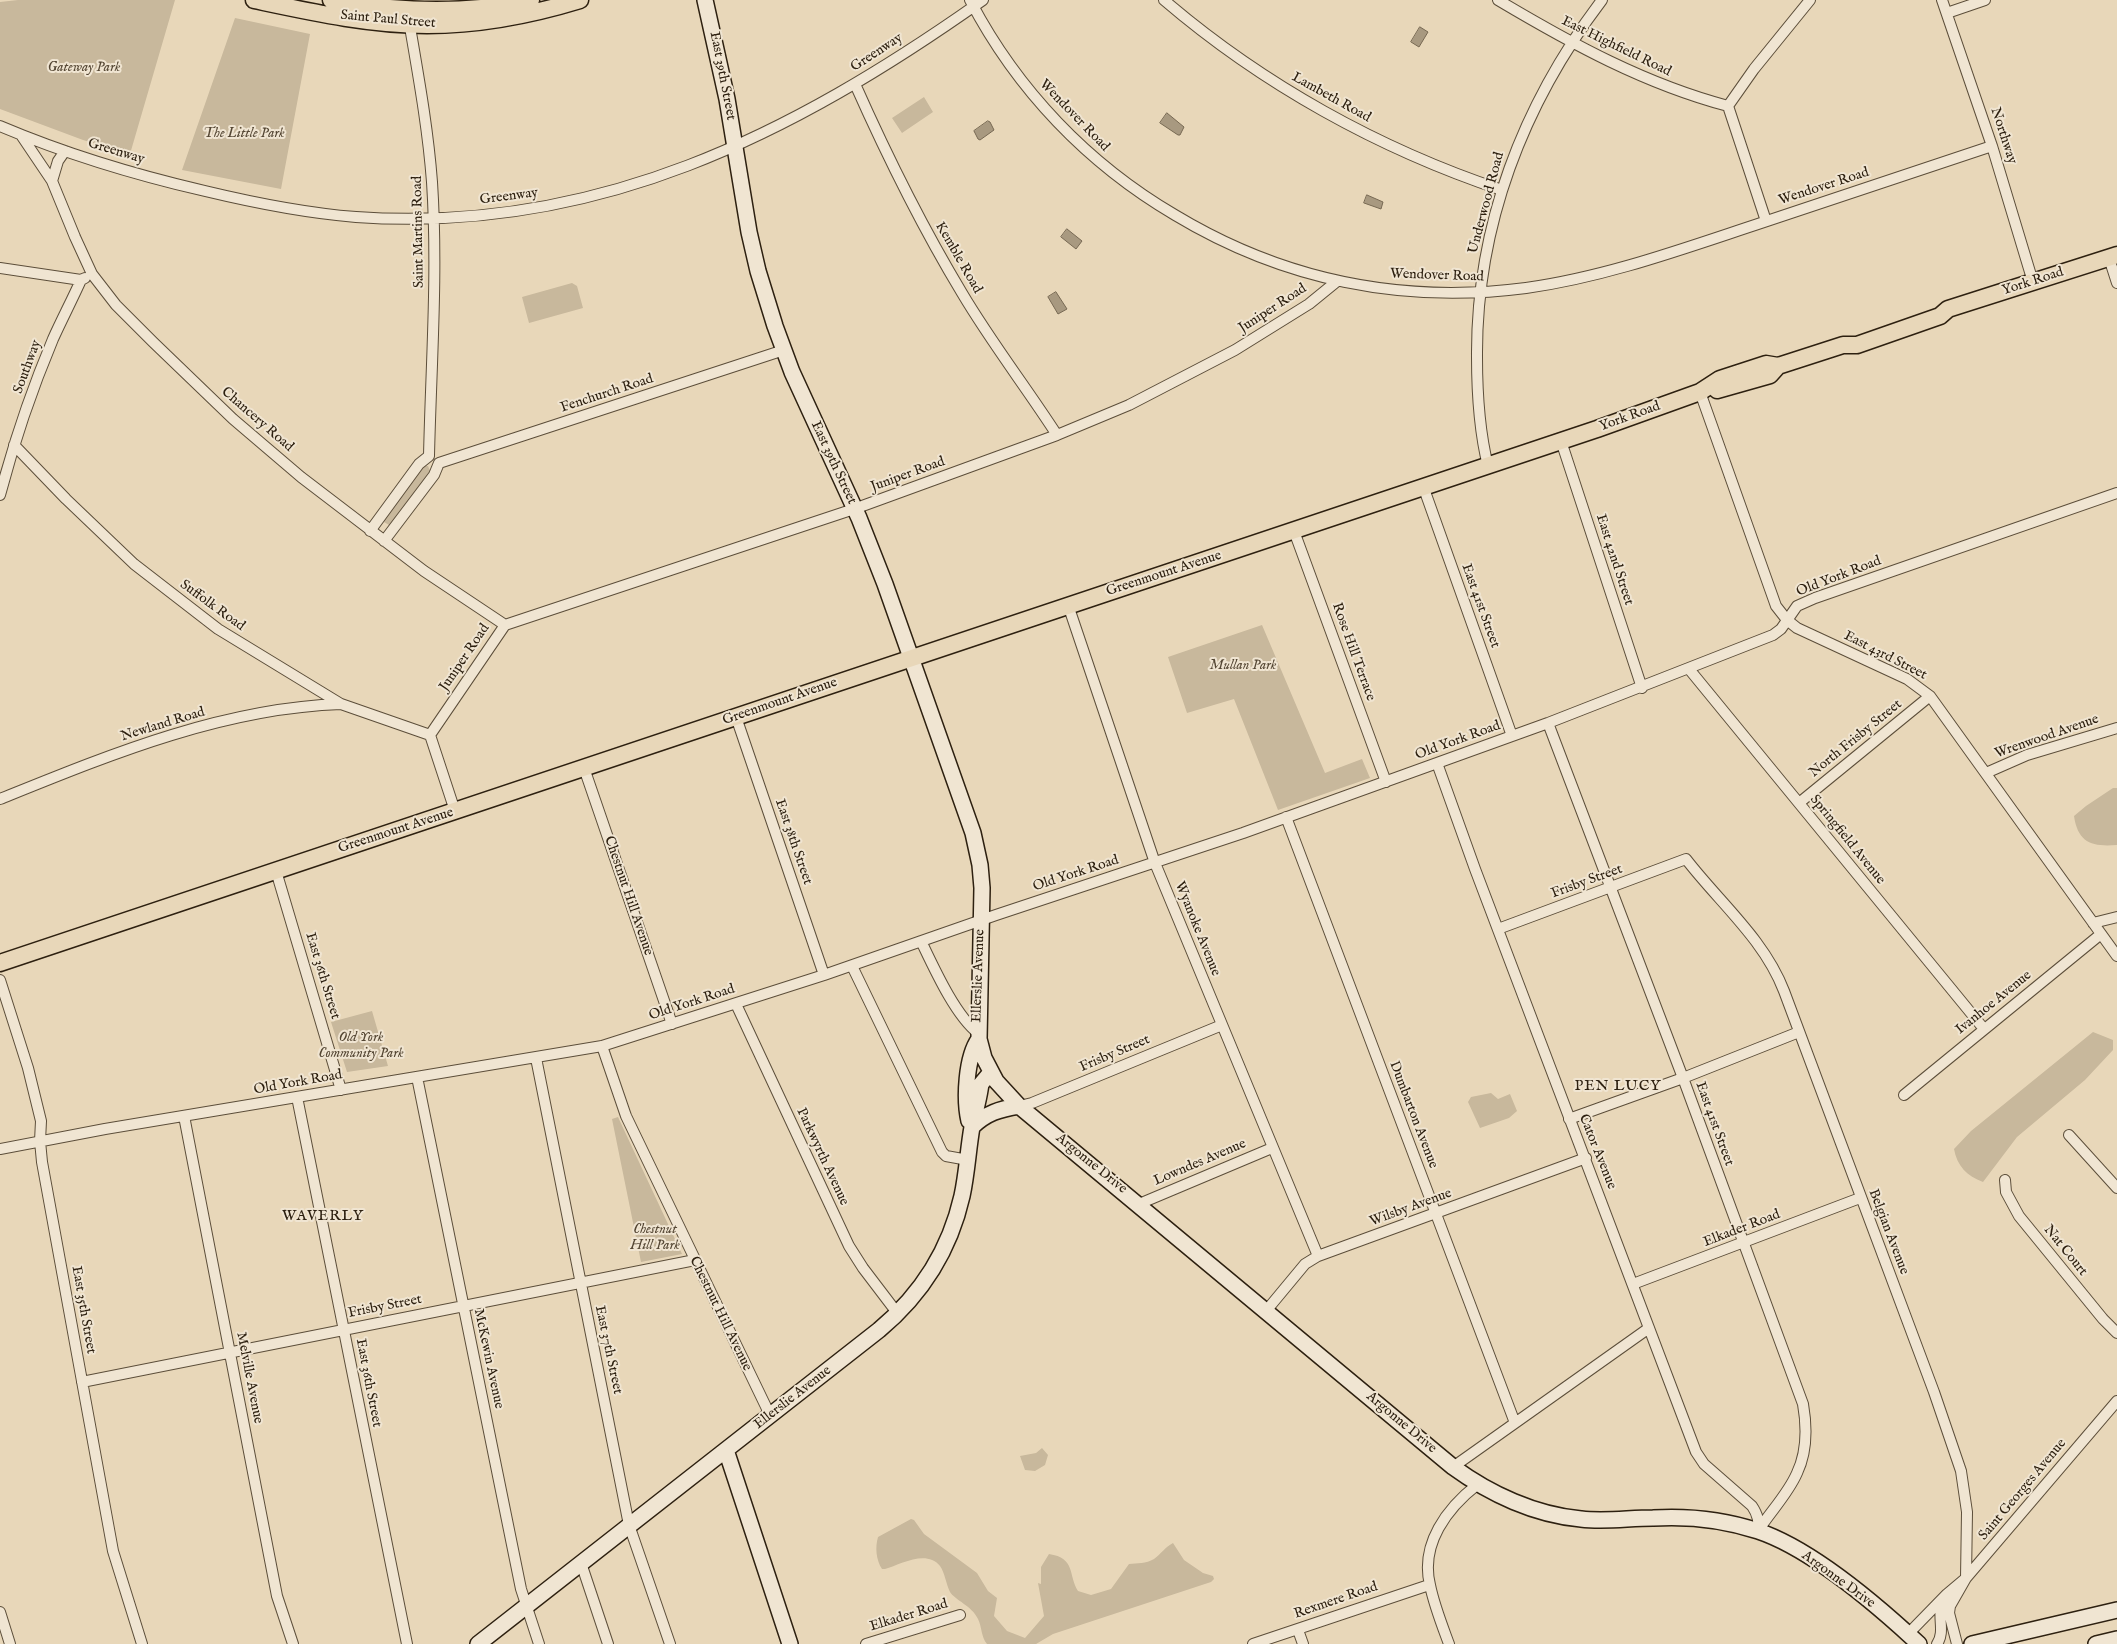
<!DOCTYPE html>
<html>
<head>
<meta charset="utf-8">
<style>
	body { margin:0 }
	canvas { display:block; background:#e8d7b9 }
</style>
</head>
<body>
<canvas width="2117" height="1644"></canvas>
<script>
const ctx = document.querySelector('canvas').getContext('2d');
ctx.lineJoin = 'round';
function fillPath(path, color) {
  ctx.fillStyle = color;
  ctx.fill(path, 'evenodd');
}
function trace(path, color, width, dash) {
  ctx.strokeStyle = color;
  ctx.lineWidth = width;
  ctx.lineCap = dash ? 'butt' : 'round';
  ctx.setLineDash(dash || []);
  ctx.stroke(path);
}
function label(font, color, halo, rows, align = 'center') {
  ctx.font = font + ' "IM FELL English",serif';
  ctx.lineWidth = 4;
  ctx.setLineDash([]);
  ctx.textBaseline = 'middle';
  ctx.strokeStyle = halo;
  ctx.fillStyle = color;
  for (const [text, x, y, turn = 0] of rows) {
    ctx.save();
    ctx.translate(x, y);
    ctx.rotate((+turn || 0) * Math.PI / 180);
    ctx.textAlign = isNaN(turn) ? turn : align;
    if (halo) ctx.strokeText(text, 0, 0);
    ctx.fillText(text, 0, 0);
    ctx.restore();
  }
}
fillPath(new Path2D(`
	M18,0H175L130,154L83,140L0,109V2Z
	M235,18L310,34L281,189L182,170Z
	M924,97L933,112L902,133L892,118Z
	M572,283L577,286L583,308L529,323L522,297Z
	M424,466H428L431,473L392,524L389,525L384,522L385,518Z
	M1262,625L1325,773L1362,759L1370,778L1278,810L1234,699L1187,713L1168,657Z
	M2113,788H2117V845C2092,847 2078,843 2074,816L2086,806Z
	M372,1011L388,1066L347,1072L331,1022Z
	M2093,1032L2113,1040V1050L2085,1080L2017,1137L1983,1182C1967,1176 1957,1166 1954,1149L1971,1131Z
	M1491,1093L1498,1099L1510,1094L1517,1111L1509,1118L1480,1128L1468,1102L1471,1097Z
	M618,1117L682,1254L641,1262L612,1119Z
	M1042,1448L1048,1455L1045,1465L1035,1471L1025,1470L1020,1456L1036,1453Z
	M911,1519L914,1520L924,1534L977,1573L988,1591L997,1598L994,1616L1007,1631L1025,1638L1044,1616L1038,1583L1041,1584V1567L1049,1554C1076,1558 1068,1575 1078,1591L1091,1595L1111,1589L1129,1564C1137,1563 1146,1564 1154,1559C1161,1554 1165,1547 1173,1543L1184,1560L1203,1573L1213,1576L1214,1579L1211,1582L1053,1634L1036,1644H987C981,1637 982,1627 978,1619C972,1606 955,1600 950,1592C946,1584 945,1573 940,1566C926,1549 900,1565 885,1569H882C876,1560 875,1547 878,1537Z`), '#c8b89c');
const water = new Path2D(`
	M1420,27L1428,32L1419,47L1411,42Z
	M1167,113L1184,127L1180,135H1178L1160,123Z
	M988,121L990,122L994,130L980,140L978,139L974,131Z
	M1367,195L1383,202L1381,209L1364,203Z
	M1067,229L1082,241L1076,249L1061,237Z
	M1056,292L1067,309L1058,314L1048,297Z`);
fillPath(water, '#a89980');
trace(water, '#776953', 1);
const street = new Path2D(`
	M970,0C1017,90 1088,164 1175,215C1283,280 1402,304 1526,288C1606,277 1685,248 1761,223C1838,197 1915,172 1992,146
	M1164,0C1262,84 1379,149 1502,190
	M1498,0C1572,44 1645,84 1728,106
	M1942,0L1992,146L2033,282
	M1947,13L1985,0
	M409,21C418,74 428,128 432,182C438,273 431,365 429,456
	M855,84C887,156 921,225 962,293C991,342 1026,387 1057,435
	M1728,106L1754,69L1810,0
	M1728,106L1766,221
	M0,126C66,154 136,175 205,191C255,203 305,213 356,217C596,234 792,135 983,0
	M21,135L52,181L75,237L92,274L116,305L153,342L233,419L301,477L424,571L505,625
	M52,181L58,161L65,151
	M2109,258L2117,283
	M0,268L81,280L85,278
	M1700,392L1776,606L1787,620L1797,628L1907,679L1930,696L2117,956
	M1561,441L1642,688
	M14,445L66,499L134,564L218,629L341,704L430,735
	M439,463L784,350
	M1488,466C1479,430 1477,394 1477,357C1476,226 1523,104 1602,0
	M1423,486L1512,736
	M0,495C14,442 32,389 53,339C62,319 72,300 81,280
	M370,531L419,464L429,456
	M1294,531L1386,782
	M384,541L434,475L439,463
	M1068,605L1155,863L1318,1256
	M1689,669L1984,1029
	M736,717L824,975
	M1548,723L1683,1078L1803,1404C1807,1427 1807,1452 1797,1473C1788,1494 1770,1512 1758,1531
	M430,735L505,625L854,509L1057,435L1129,405L1235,350L1309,304L1336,282
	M430,735L455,811
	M1437,763L1475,869L1696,1452L1704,1464L1752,1506C1758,1515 1759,1521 1758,1531
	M584,768L672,1024
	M1986,773L2027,755L2117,728
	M0,799C109,755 222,708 341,704
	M1799,803L1930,696
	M1286,817L1515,1423
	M276,871L341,1090
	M2093,923L2117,917
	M1498,929L1686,859C1719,902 1764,939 1784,991L1934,1392L1961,1471L1967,1512L1966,1578L1950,1606L1949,1613L1957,1644
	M921,941C934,968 955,1015 978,1033
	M852,966L942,1152L946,1156L968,1160
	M0,980L28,1068L41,1121L40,1141L42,1162L113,1551L142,1644
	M736,1004L849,1246L863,1268L898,1314
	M602,1046L626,1116L770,1415
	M536,1058L629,1525L670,1644
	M417,1077L521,1589L539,1644
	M1904,1095L2101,934
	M297,1097L407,1644
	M1019,1106L1032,1103L1222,1025
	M184,1116L277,1596L293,1644
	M1569,1119L1683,1078L1799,1032
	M2069,1135L2117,1188
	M0,1149L105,1129L602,1046L824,975L996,915L1243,833L1548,723L1773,635L1781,629L1797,606L1815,598L2117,493
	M2005,1180L2006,1192L2019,1216L2103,1319L2117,1333
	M1139,1204L1272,1148
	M1633,1284L1860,1198
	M1266,1311L1305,1264L1318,1256L1586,1158
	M82,1382L695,1260
	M1453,1467L1649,1328
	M581,1563L608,1644
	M0,1612L10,1644
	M1298,1630L1303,1644
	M1908,1634L1947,1594L1966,1578L2117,1401
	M866,1644L960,1615
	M1253,1644L1429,1585
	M1449,1644C1442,1625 1434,1605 1430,1585C1420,1544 1447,1508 1478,1484
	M1937,1644C1946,1631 1936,1615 1943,1599`);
const secondary = new Path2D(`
	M705,0L727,99L749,232L758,271L775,326L792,372L859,518L885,584L973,833L980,865L982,888L979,1039L984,1058L996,1081L1019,1106L1453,1467C1490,1494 1535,1515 1581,1519C1605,1522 1629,1518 1653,1518C1687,1516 1725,1520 1758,1531C1812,1549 1877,1605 1919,1644
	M969,1121C964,1099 966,1057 979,1039
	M972,1127C986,1113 1000,1109 1019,1106
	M726,1450L790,1644
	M478,1644L879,1330C921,1295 950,1249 962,1196C967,1173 968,1150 972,1127C974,1115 978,1103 980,1090L981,1084L991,1072
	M1972,1644L2117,1610
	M2096,1644L2117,1639`);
const primary = new Path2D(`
	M254,0C311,12 369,25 427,25C479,25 531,15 580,0
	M331,0C397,12 465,15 531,0
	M1717,390L1770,375L1778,366
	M0,963L1597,429L1700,392L1720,379L1766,364L1778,366L1843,345H1857L1940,316L1948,309L2117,255`);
trace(street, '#5c4e3a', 12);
trace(secondary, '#2d2010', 18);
trace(primary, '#2d2010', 19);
trace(street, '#f0e5d2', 10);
trace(secondary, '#f0e5d2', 15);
trace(primary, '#e8d7b9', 16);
label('14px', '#2d2010', '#f0e5d2', [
	["Saint Paul Street",388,20,5],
	["East Highfield Road",1616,47,26],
	["Greenway",877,53,-33],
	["East 39th Street",722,76,79],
	["Lambeth Road",1331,98,29],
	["Wendover Road",1074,116,46],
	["Northway",2003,136,72],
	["Greenway",116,152,17],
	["Wendover Road",1824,187,-18],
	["Greenway",509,197,-7],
	["Underwood Road",1487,203,-75],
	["Saint Martins Road",419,232,-91],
	["Kemble Road",958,258,60],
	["Wendover Road",1437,276,2],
	["York Road",2033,282,-18],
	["Juniper Road",1273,309,-33],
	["Southway",28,367,-70],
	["Fenchurch Road",607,394,-18],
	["York Road",1630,417,-20],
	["Chancery Road",257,420,41],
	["East 39th Street",833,463,65],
	["Juniper Road",908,475,-20],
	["East 42nd Street",1614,560,72],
	["Greenmount Avenue",1164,574,-18],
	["Old York Road",1839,577,-21],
	["Suffolk Road",212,606,36],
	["East 41st Street",1480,606,70],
	["Rose Hill Terrace",1353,652,70],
	["East 43rd Street",1885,656,27],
	["Juniper Road",465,658,-56],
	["Greenmount Avenue",780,702,-19],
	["Newland Road",163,725,-17],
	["Wrenwood Avenue",2047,737,-19],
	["North Frisby Street",1856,739,-39],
	["Old York Road",1458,741,-20],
	["Greenmount Avenue",396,831,-18],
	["Springfield Avenue",1847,840,51],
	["East 38th Street",793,842,71],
	["Old York Road",1076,874,-18],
	["Frisby Street",1587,882,-20],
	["Chestnut Hill Avenue",628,896,71],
	["Wyanoke Avenue",1197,929,68],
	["East 36th Street",322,976,73],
	["Ellerslie Avenue",979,976,-88],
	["Old York Road",692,1003,-18],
	["Ivanhoe Avenue",1994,1003,-39],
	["Frisby Street",1115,1054,-23],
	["Old York Road",298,1083,-10],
	["Dumbarton Avenue",1413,1115,69],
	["East 41st Street",1714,1124,70],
	["Cator Avenue",1597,1152,68],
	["Parkwyrth Avenue",822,1157,65],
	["Lowndes Avenue",1200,1163,-23],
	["Argonne Drive",1091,1164,39],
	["Wilsby Avenue",1411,1208,-20],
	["Elkader Road",1742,1229,-21],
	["Belgian Avenue",1888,1232,69],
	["Nat Court",2065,1251,51],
	["Frisby Street",385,1307,-11],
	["East 35th Street",83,1310,80],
	["Chestnut Hill Avenue",720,1314,64],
	["East 37th Street",608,1350,78],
	["McKewin Avenue",488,1359,78],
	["Melville Avenue",249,1378,79],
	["East 36th Street",368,1383,79],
	["Ellerslie Avenue",793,1398,-38],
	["Argonne Drive",1401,1423,40],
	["Saint Georges Avenue",2023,1490,-50],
	["Argonne Drive",1838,1580,36],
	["Rexmere Road",1336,1601,-19],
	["Elkader Road",909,1616,-17]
]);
label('italic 14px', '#544633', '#f0e5d2', [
	["Gateway Park",84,68],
	["The Little Park",244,134],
	["Mullan Park",1243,666],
	["Old York",361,1038],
	["Community Park",361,1054],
	["Chestnut",655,1230],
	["Hill Park",655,1246]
]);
ctx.letterSpacing = '1px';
label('15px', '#2d2010', '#f0e5d2', [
	["PEN LUCY",1618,1087],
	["WAVERLY",323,1217]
]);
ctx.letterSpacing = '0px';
</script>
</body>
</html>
